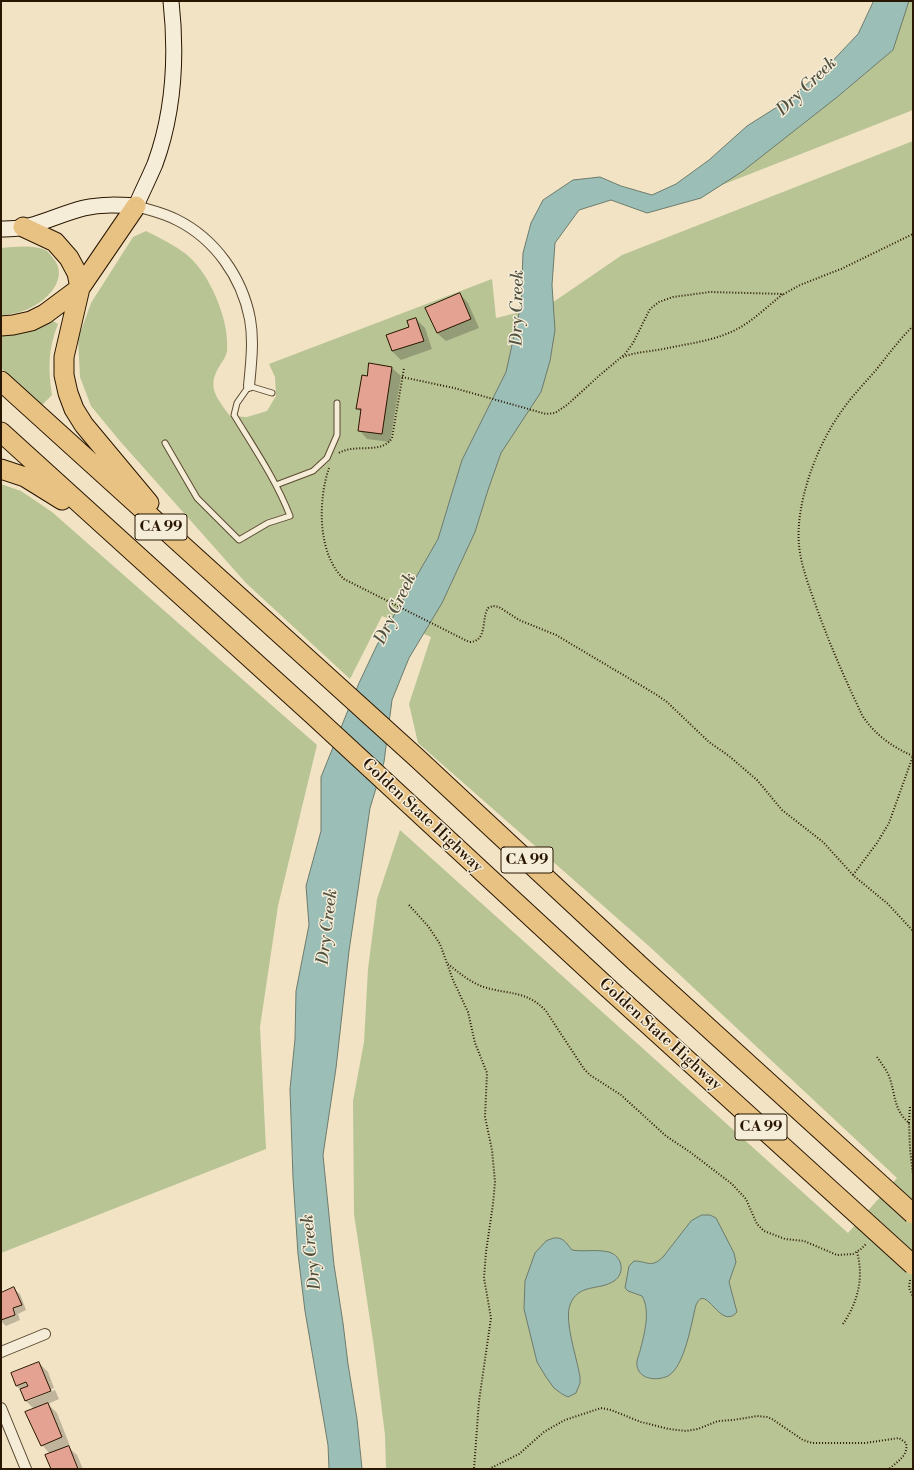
<!DOCTYPE html>
<html>
<head>
<meta charset="utf-8">
<style>
	body { margin:0 }
	#map { position:relative; width:914px; height:1470px; overflow:hidden; background:#f1e3c4; font-family:"Libre Bodoni",serif }
	canvas { display:block }
	.frame { position:absolute; inset:0; border:2px solid #291600; pointer-events:none }
</style>
</head>
<body>
<div id="map">
<canvas width="914" height="1470"></canvas>
<div class="frame"></div>
</div>
<script>
const ctx = document.querySelector('canvas').getContext('2d');
ctx.lineJoin = 'round';
function fillPath(path, color) {
  ctx.fillStyle = color;
  ctx.fill(path, 'evenodd');
}
function trace(path, color, width, dash) {
  ctx.strokeStyle = color;
  ctx.lineWidth = width;
  ctx.lineCap = dash ? 'butt' : 'round';
  ctx.setLineDash(dash || []);
  ctx.stroke(path);
}
function label(font, color, halo, rows, align = 'center') {
  ctx.font = font + ' "Libre Bodoni",serif';
  ctx.lineWidth = 3;
  ctx.setLineDash([]);
  ctx.textBaseline = 'middle';
  ctx.strokeStyle = halo;
  ctx.fillStyle = color;
  for (const [text, x, y, turn = 0] of rows) {
    ctx.save();
    ctx.translate(x, y);
    ctx.rotate((+turn || 0) * Math.PI / 180);
    ctx.textAlign = isNaN(turn) ? turn : align;
    if (halo) ctx.strokeText(text, 0, 0);
    ctx.fillText(text, 0, 0);
    ctx.restore();
  }
}
fillPath(new Path2D(`
	M884,1H913V110L653,212L858,61Z
	M913,141V1469H386L385,1435L374,1347L354,1214L353,1101L364,1042L368,969L377,899L400,830L848,1233L897,1178L650,947L418,743L409,704L431,637L382,616L350,679L246,583L119,440L91,406L80,377L78,339L91,303L133,237L146,231C160,238 174,245 186,254C210,273 230,321 227,351C226,358 222,361 219,367C206,388 218,399 230,416L247,417L267,411L276,396L275,377L269,364L492,279L496,318L549,305L622,255Z
	M1,248C15,247 34,244 47,251C49,252 51,256 53,258C70,278 47,301 28,309C20,313 9,314 1,316Z
	M53,321L58,324C48,349 48,369 52,395L42,405L1,368V335L34,329Z
	M1,484L21,491L52,512L317,745L278,906L260,1027L266,1149L1,1253Z`), '#b9c495');
const water = new Path2D(`
	M874,1H909L893,50L836,98L743,171L701,198L647,213L611,200L579,210L555,243L552,285L555,330L550,361L541,392L501,453L488,490L475,532L442,603L409,658L392,700L384,762L370,808L349,951L336,1068L323,1155L334,1265L343,1323L348,1364L357,1419L362,1469H329L328,1445L305,1311L298,1254L293,1178L290,1089L295,1039L296,991L309,925L306,886L321,831V777L359,683L377,645L438,539L462,460L506,372L521,304L523,253L531,223L543,200L573,180L600,177L621,186L652,195L676,184L709,160L747,126L785,102L823,71L858,34Z
	M702,1215H710L716,1218L734,1253L736,1262L729,1282L737,1312C720,1332 706,1281 696,1305C691,1324 685,1366 668,1376C657,1381 640,1380 637,1366C636,1361 639,1355 640,1351C644,1335 651,1311 642,1296L628,1291L625,1288L629,1266L634,1261C648,1261 650,1269 663,1257L691,1221Z
	M554,1238C564,1237 566,1243 572,1250C584,1252 596,1249 609,1252C622,1256 626,1273 614,1281C599,1291 578,1283 570,1305C564,1321 577,1358 580,1377V1383L576,1393L568,1397L562,1394L554,1388L546,1377L537,1362L524,1309L525,1281L535,1253L546,1241Z`);
fillPath(water, '#9bbeb6');
trace(water, '#6d7b6d', 1);
fillPath(new Path2D(`
	M460,294L468,303L479,328L446,341L437,333Z
	M416,319L425,328L432,349L401,360L392,351L387,336L411,328Z
	M370,364L392,368L401,376L390,442L367,439L359,430L361,412L357,408L368,377Z
	M14,1289L20,1294L26,1310L18,1314L20,1320L6,1326L1,1321V1294Z
	M39,1363L48,1372L54,1388L28,1399V1401L55,1390L59,1399L48,1404L57,1413L70,1446L68,1447L77,1455L83,1469H52L50,1454L42,1445L35,1410L26,1401L21,1390L16,1386Z`), '#0003');
const building = new Path2D(`
	M460,293L471,319L437,333L425,308Z
	M416,318L424,341L392,351L386,335L409,327L407,321Z
	M369,363L392,367L382,434L358,431L361,409H356L362,375L367,376Z
	M14,1287L22,1305L13,1308L15,1315L1,1320V1293Z
	M39,1362L51,1391L25,1401L20,1389L28,1386L26,1382L16,1386L11,1373Z
	M48,1403L62,1437L41,1446L25,1412Z
	M69,1446L78,1469H51L45,1455Z`);
fillPath(building, '#e4a292');
trace(building, '#291600', 1);
const lane = new Path2D(`
	M165,443L197,498L239,540L268,523L290,516C276,480 254,448 234,415L237,403L249,386L272,393
	M276,485L313,471L327,458L337,435V403`);
const street = new Path2D(`
	M136,206C150,210 164,213 177,220C215,239 242,277 250,319C254,341 251,364 249,386
	M1,1352L45,1334
	M1,1408L26,1469`);
const secondary = new Path2D(`
	M1,229C33,230 55,215 84,208C102,204 119,205 136,206C142,192 149,178 155,164C174,112 177,56 171,1`);
const highway = new Path2D(`
	M23,227L55,242L69,258L77,273L80,288L64,357V375L68,393L74,409L84,425L149,503
	M1,326L13,325L31,321L45,314L80,288L136,206
	M1,381L417,758L636,962
	M1,432L313,715L608,988
	M1,469L25,477L62,500`);
trace(lane, '#5b4931', 7);
trace(street, '#5b4931', 12);
trace(secondary, '#291600', 17);
trace(highway, '#291600', 21);
trace(new Path2D(`
	M913,326C899,340 888,355 876,370C864,384 851,397 841,412C817,445 795,504 799,545C801,566 809,586 816,606C829,643 845,679 862,715C874,734 892,747 913,756
	M623,357C634,352 656,351 668,348C692,343 718,340 739,328C755,319 769,305 783,294
	M402,377L454,388L546,414L555,413L567,405L600,375L625,354L633,343L650,309L659,302L673,297L710,292L784,294L800,285L841,269L913,234
	M339,453C355,443 381,455 392,438L404,368
	M329,468C318,500 317,554 344,579L469,642C488,642 481,619 488,608L493,606L499,607L519,620L556,635L657,695L667,702L709,742L729,756L757,780L782,810L823,842L854,876L888,904L913,931
	M853,875L877,843L889,823L913,756
	M409,905L428,926L440,944L453,980L468,1012L475,1043L487,1073L485,1117L492,1150L495,1182L493,1204L486,1252L484,1278L491,1318L479,1401L474,1469
	M448,964C458,972 471,983 484,987C509,995 526,990 546,1011L584,1069L590,1075L621,1095L666,1136L690,1152L732,1184L746,1199L757,1224L764,1231L785,1239L804,1241L837,1255L853,1254L861,1249L867,1243
	M877,1057C881,1063 886,1069 889,1076C896,1095 893,1109 909,1123L910,1149L913,1175
	M909,1123L910,1106
	M910,1280L909,1288L913,1297
	M843,1324C858,1302 864,1278 857,1252
	M489,1469L519,1454L544,1432L554,1426L565,1420L601,1408L611,1410L641,1422L669,1429L686,1431L698,1429L718,1421L733,1420L757,1416L767,1417L772,1419L803,1440L812,1443H865L899,1438L906,1443C909,1455 897,1462 889,1469`), '#291600', 2, [1, 2]);
trace(lane, '#f6edd9', 5);
trace(street, '#f6edd9', 10);
trace(secondary, '#f6edd9', 15);
trace(highway, '#e8c282', 19);
const highwayBridge = new Path2D(`
	M636,962L913,1214
	M608,988L913,1265`);
trace(highwayBridge, '#291600', 21, []);
trace(highwayBridge, '#e8c282', 19);
for (const [x, y, w] of [
	[161,527,52],
	[527,860,52],
	[761,1127,52]
]) {
  const box = new Path2D();
  box.roundRect(x - w / 2, y - 13, w, 26, 3);
  ctx.fillStyle = '#f6edd9';
  ctx.fill(box);
  trace(box, '#291600', 1);
}
label('bold 15px', '#291600', null, [
	["CA 99",161,527],
	["CA 99",527,860],
	["CA 99",761,1127]
]);
label('16px', '#291600', '#f6edd9', [
	["Golden State Highway",422,816,43],
	["Golden State Highway",660,1035,42]
]);
label('italic 17px', '#515140', '#f6edd9', [
	["Dry Creek",807,87,-44],
	["Dry Creek",518,308,-89],
	["Dry Creek",396,609,-65],
	["Dry Creek",328,927,-83],
	["Dry Creek",312,1252,-96]
]);
</script>
</body>
</html>
